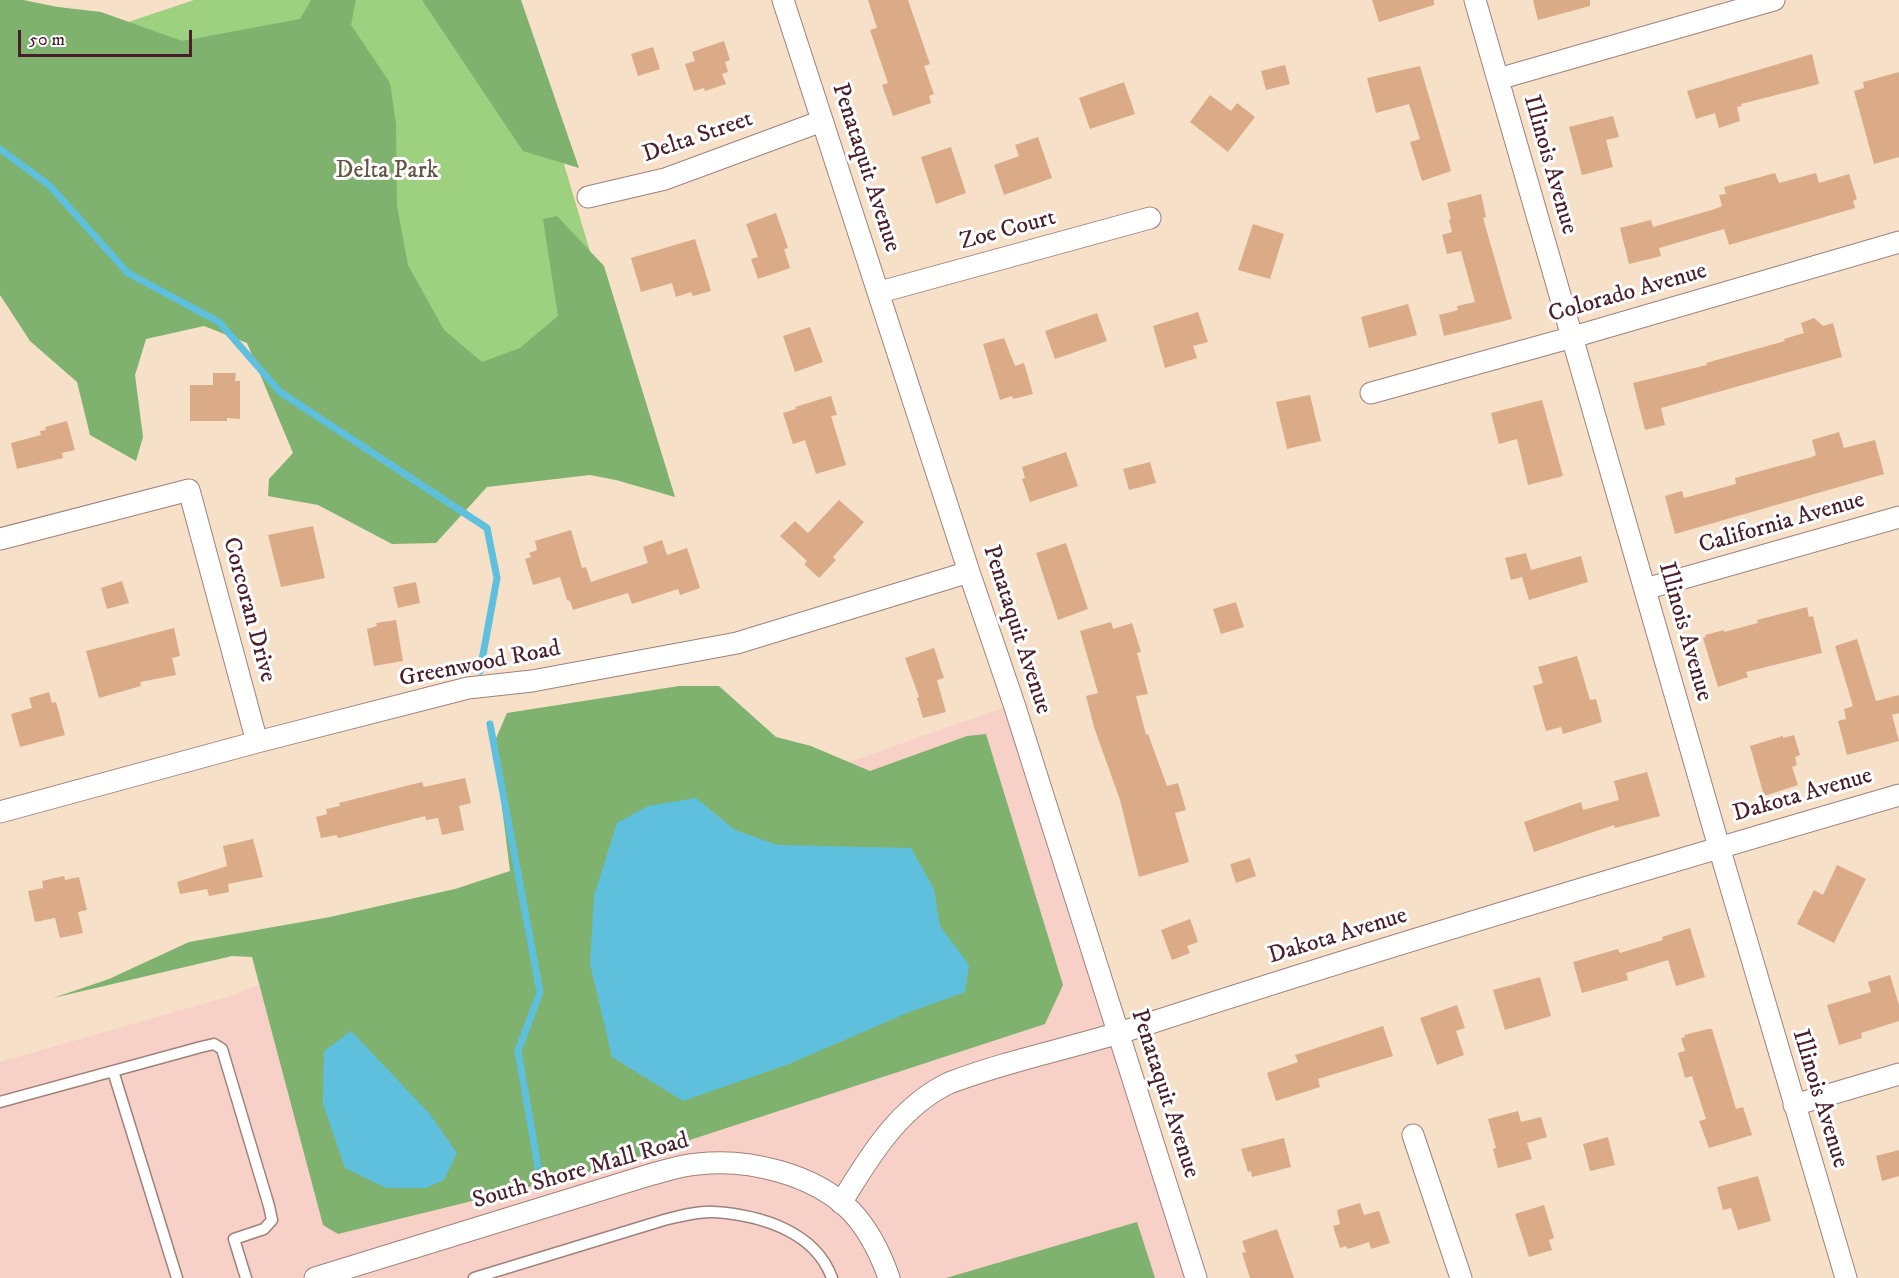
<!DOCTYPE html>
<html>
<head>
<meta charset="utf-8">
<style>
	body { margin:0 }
	#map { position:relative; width:1899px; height:1278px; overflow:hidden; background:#f6e0c8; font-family:"IM FELL DW Pica",serif }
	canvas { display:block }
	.scale { position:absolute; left:18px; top:30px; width:174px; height:27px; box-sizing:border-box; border:3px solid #4a1f2b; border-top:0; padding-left:8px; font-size:18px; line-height:21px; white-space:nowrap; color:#4a1f2b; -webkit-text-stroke:4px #fff; paint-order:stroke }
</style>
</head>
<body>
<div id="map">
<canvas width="1899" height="1278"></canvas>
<div class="scale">50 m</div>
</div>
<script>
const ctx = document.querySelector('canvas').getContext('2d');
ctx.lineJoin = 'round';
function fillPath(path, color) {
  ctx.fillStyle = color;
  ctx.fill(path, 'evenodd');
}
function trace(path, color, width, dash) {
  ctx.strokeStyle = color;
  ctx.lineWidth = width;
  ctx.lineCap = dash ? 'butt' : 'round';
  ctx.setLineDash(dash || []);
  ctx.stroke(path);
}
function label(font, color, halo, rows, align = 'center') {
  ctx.font = font + ' "IM FELL DW Pica",serif';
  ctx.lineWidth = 6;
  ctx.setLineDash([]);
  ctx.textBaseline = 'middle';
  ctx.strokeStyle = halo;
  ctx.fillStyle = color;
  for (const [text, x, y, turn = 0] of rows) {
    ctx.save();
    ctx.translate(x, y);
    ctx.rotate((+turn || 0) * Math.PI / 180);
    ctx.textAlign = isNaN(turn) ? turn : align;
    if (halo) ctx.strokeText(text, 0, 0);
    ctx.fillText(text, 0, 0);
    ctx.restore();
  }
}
fillPath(new Path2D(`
	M1014,704L1196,1278H0V1062L233,995L547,868Z`), '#f7d1c7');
fillPath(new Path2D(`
	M194,0H515L646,439L435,493L0,65Z`), '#9dd07f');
fillPath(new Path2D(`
	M0,0H23L58,7L101,12L182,41L300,19L311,0H356L351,25L390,83L396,124L397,206L408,265L444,330L482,362L520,348L558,316L543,219L557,216L604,266L675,497L616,480L590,475L487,487L436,543L392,544L318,505L268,496L269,479L293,453L247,343L204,326L146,339L135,375L143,437L136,461L90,435L77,382L30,341L0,295Z
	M422,0H521L579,168L523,151Z
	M679,686H719L776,737L811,746L870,771L967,736L986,734L1063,985L1045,1024L598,1170L338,1234L323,1225L252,957L232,956L53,998L109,979L189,942L330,917L455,889L510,871L494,743L507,713Z
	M1137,1222L1155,1278H946Z`), '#7eb26e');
fillPath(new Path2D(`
	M696,798L735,830L778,845L911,848L934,889L940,926L969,965L965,992L907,1013L789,1064L683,1101L612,1057L590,964L594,896L617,823L648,806Z
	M351,1031L429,1113L457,1153L444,1180L426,1188H386L345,1168L323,1104L324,1051Z`), '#5fc0dd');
trace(new Path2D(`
	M0,149L49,185L128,273L219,322L280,392L487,528L497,578L480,671
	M490,724L540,992L518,1051L541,1184`), '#5fc0dd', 7);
fillPath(new Path2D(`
	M868,0H908L930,64L924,66L934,94L929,96L931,103L893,116L882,85L888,83L870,30L877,28Z
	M1372,0H1434V5L1379,22Z
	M1533,0H1590V6L1538,20Z
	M724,41L730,60L725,62L728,72L722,74L726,84L705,91L704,88L694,91L685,64L695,61L692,52Z
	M653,47L660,69L638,76L631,54Z
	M1812,54L1819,84L1741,104L1742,106L1737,107L1740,121L1719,128L1715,113L1696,119L1687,91Z
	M1285,65L1290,84L1266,90L1261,71Z
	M1420,66L1451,171L1422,181L1410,142L1420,139L1409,104L1376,113L1367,78Z
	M1899,72V157L1874,164L1854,91L1864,88L1863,82Z
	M1124,82L1135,114L1090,129L1079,98Z
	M1210,95L1231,111L1237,103L1255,117L1228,152L1190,122Z
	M1613,116L1619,137L1606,140L1613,167L1582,175L1569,127Z
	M1038,137L1052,178L1004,195L994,165L1019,156L1015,145Z
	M951,147L966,193L936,204L921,157Z
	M1775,173L1779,183L1816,173L1819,183L1849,174L1857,199L1853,201L1855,208L1729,245L1724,229L1659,248L1661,256L1629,264L1620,228L1651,220L1653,227L1715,209L1722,206L1719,195L1726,194L1724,187Z
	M1481,194L1486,217L1483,218L1512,319L1444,336L1439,315L1458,310L1457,306L1475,302L1461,251L1447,254L1442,235L1452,232L1449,220L1451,219L1447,203Z
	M776,213L788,248L784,249L790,268L758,279L751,259L758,257L746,224Z
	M1253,224L1284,234L1270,279L1238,270Z
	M695,239L711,291L693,296L691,292L676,297L672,283L641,292L631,258Z
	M1408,304L1417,335L1369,348L1361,317Z
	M1198,312L1208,342L1193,346L1197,358L1165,368L1153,326Z
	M1097,313L1107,341L1055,359L1045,331Z
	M1814,318L1823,326L1833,323L1842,357L1661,408L1665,425L1645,430L1633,383L1707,365L1706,363L1785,341L1784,339L1804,333L1801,323Z
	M810,327L823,362L795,372L783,336Z
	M1004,338L1015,366L1024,363L1033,394L1013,399L1012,396L1000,400L983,344Z
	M213,373H236L235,381H240V419L227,418V421H190V385H213Z
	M1310,395L1321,441L1287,449L1276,402Z
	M831,396L837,415L831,416L846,465L816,474L805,440L793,444L783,413L796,409L795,407Z
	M1542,400L1563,476L1528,485L1517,439L1499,444L1491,413Z
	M67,421L75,450L62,453L63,458L17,469L11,443L41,435L40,431L46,430L45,427Z
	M1839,432L1844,448L1875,440L1884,474L1675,534L1665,496L1682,491L1684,498L1736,484L1735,478L1812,457L1816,455L1812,440Z
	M1066,452L1078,486L1030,502L1022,479L1025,478L1022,467Z
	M1150,462L1156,483L1129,490L1123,469Z
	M839,500L864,522L833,557L836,560L819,578L804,564L807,561L780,536L795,521L808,533Z
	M313,526L325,578L281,587L268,535Z
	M571,530L582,568L586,567L591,582L648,563L643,547L662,540L667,555L687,548L700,588L680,595L678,589L632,604L628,593L573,610L570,601L567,600L560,577L533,585L525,559L531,557L529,553L537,550L535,541Z
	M1066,543L1088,609L1058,620L1036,553Z
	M1526,553L1531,570L1581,556L1588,582L1529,600L1522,577L1511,580L1505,558Z
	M122,581L129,603L107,609L101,588Z
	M416,582L420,603L398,608L393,587Z
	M1236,602L1244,627L1221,634L1213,609Z
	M1807,607L1809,617L1813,616L1822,653L1746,672L1748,677L1718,687L1703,638L1706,637L1705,635L1724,630V632L1758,623L1757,620Z
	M396,620L403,661L374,666L367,629L377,626L376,623Z
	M1111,622L1113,629L1132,623L1141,652L1137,653L1148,694L1136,696L1146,735L1148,734L1167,786L1178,783L1186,810L1175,813L1189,862L1139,877L1120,800L1094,727L1086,696L1098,693L1080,631Z
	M174,628L180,656L172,658L176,675L140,682L141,686L99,698L86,651Z
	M1857,639L1876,701L1899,695V713L1892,715L1899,741L1847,755L1838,721L1846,719L1844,709L1853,706L1835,646Z
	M934,648L944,678L937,680L946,712L923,718L917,698L919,697L905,658Z
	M1577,656L1590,700L1596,699L1602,722L1563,734L1561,727L1546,731L1533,686L1543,683L1538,667Z
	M49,692L52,703L56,702L65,735L20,747L11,714L32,708L29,698Z
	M1794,735L1800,755L1795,757L1797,765L1792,767L1798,785L1764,796L1750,746L1783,736V738Z
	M1647,772L1660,816L1615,828L1614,825L1534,852L1524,822L1581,802L1583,810L1619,800L1614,781Z
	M465,778L471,803L459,806L464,830L442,835L438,818L426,820L425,816L339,838L336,835L321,838L316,817L327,814L326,809L340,806L339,803L422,782L424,787Z
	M253,839L263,877L228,884L229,892L209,896L207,889L180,894L177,882L227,866L223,846Z
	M1250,858L1256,876L1236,883L1230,864Z
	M1837,865L1866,879L1834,943L1797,924L1814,890L1823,895Z
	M64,876L65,880L79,877L87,910L78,912L83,933L60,938L55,918L35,922L28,891L43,888L42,881Z
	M1190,919L1198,942L1187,946L1190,953L1172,960L1161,930Z
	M1690,928L1705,977L1676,986L1668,960L1626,973L1628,980L1582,993L1573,962L1618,949L1620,953L1663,940L1662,937Z
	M1890,975L1899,1005V1021L1861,1033L1862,1038L1839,1045L1827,1005L1871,992L1868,982Z
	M1540,977L1551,1016L1505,1030L1493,990Z
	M1457,1005L1465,1028L1456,1031L1464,1055L1437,1065L1420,1018Z
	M1383,1026L1393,1056L1318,1079L1320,1087L1276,1101L1267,1073L1298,1062L1295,1055Z
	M1708,1029H1712L1736,1109L1743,1107L1752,1135L1709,1148L1699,1121L1706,1119L1692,1076L1685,1078L1678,1053L1685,1051L1681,1038L1685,1037L1684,1035Z
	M1518,1111L1521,1122L1541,1117L1547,1137L1527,1143L1532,1159L1498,1168L1493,1149L1496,1148L1488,1119Z
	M1608,1137L1615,1165L1590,1171L1583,1144Z
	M1284,1138L1291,1167L1252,1177L1251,1171L1248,1172L1241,1149Z
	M1899,1150V1176L1882,1181L1876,1156Z
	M1758,1176L1771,1221L1738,1230L1731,1208L1723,1210L1717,1187Z
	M1360,1203L1364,1215L1379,1211L1390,1243L1371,1249L1369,1242L1348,1249L1346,1246L1340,1248L1333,1226L1340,1224L1337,1210Z
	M1544,1205L1554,1238L1549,1240L1552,1250L1529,1257L1515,1214Z
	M1277,1229L1294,1278H1250L1242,1253L1246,1252L1242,1241Z`), '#daab86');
const service = new Path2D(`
	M113,1071L177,1278
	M0,1102L201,1047L214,1044L222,1049L269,1206L272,1220L264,1229L234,1239L246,1278
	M474,1278L664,1220C680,1216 698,1211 714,1212C760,1215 815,1231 832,1278`);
const minor = new Path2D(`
	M783,0L969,572L1014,704L1196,1278
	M1475,0L1719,847L1846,1278
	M1498,79L1774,0
	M588,197L665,179L822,121
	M880,292L1150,218
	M1371,393L1573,337L1899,242
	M0,539L189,490L257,742
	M1645,589L1899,517
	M0,812L257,742L468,688L532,681L737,643L969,572
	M1794,1105L1899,1074
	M1413,1135L1461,1278
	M841,1203C869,1157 899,1107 949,1083C1011,1059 1078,1047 1141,1026C1392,944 1645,869 1899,795
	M315,1278L649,1175C665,1171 681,1165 698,1164C748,1158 814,1174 851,1211C868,1229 881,1255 889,1278`);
trace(service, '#a0807a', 13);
trace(minor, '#a0807a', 23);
trace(service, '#fff', 10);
trace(minor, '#fff', 21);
label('24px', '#4a1f2b', '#fff', [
	["Delta Street",698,138,-19],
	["Illinois Avenue",1549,165,74],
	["Penataquit Avenue",865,168,72],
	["Zoe Court",1008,231,-15],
	["Colorado Avenue",1628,294,-16],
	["California Avenue",1782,524,-16],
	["Corcoran Drive",248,610,75],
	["Penataquit Avenue",1016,630,72],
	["Illinois Avenue",1684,632,74],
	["Greenwood Road",480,665,-11],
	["Dakota Avenue",1803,796,-16],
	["Dakota Avenue",1338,937,-17],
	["Penataquit Avenue",1164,1094,72],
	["Illinois Avenue",1819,1099,73],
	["South Shore Mall Road",581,1172,-16]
]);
label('24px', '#635444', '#fff', [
	["Delta Park",387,172]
]);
</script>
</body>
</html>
